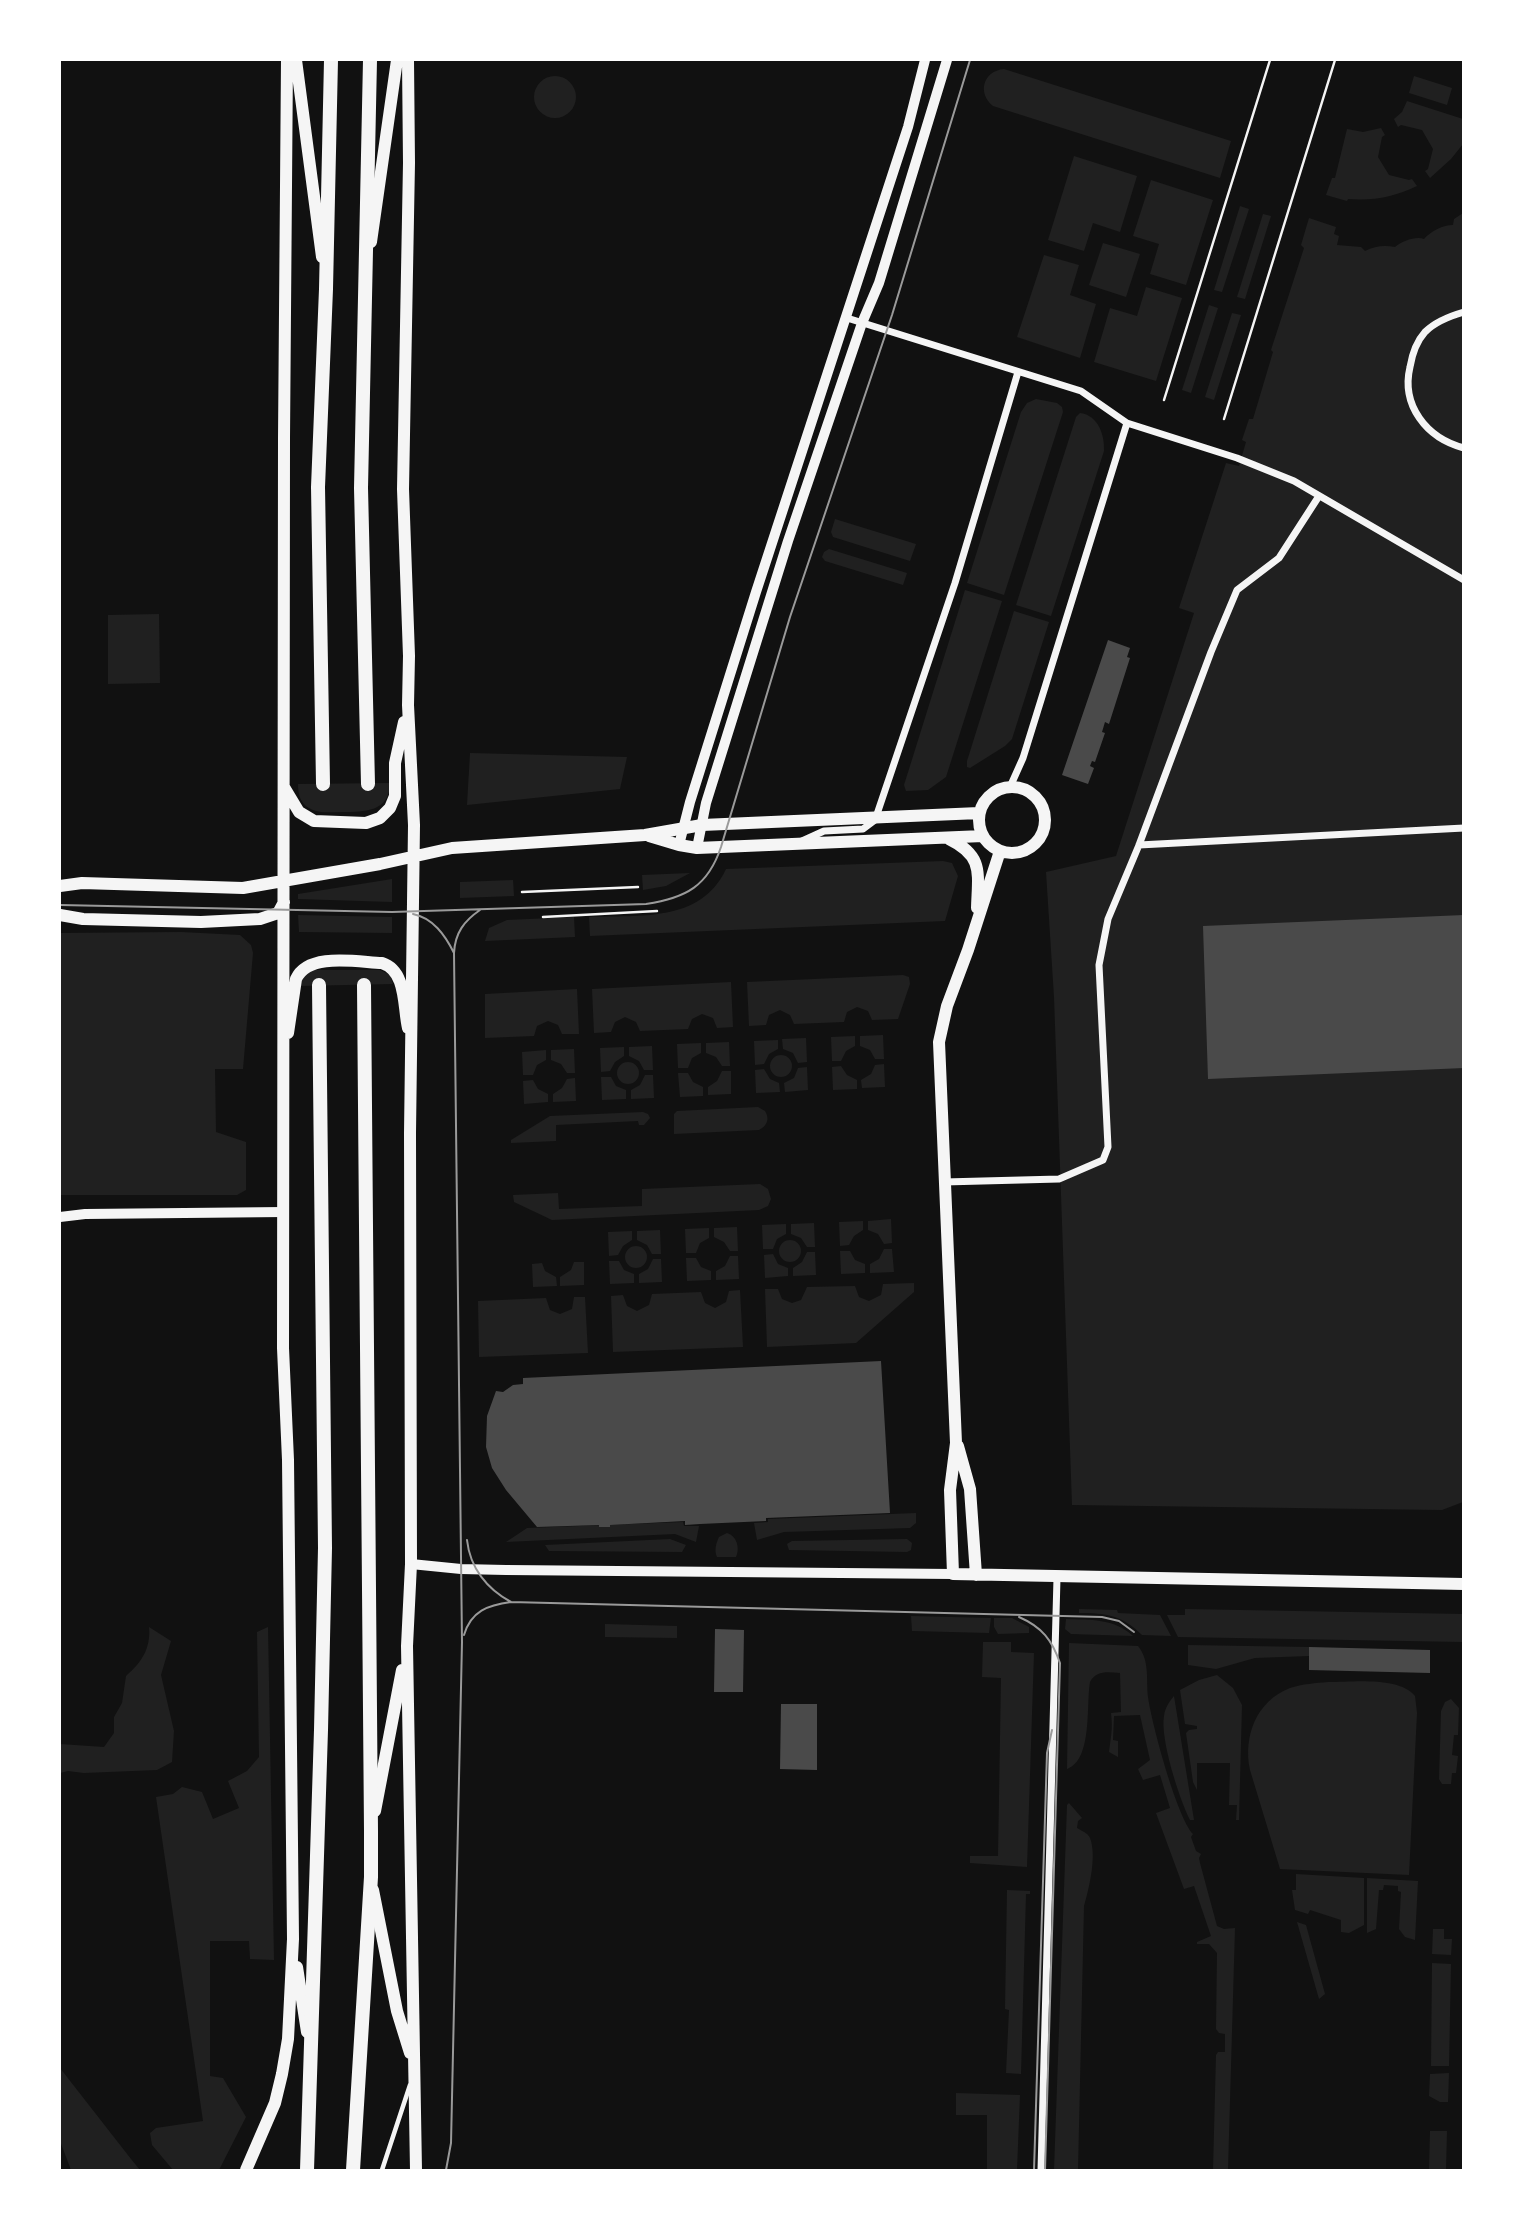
<!DOCTYPE html>
<html>
<head>
<meta charset="utf-8">
<style>
	body { margin:0 }
	#map { position:relative; width:1523px; height:2230px; overflow:hidden; background:#111; font-family:"PT Sans",sans-serif }
	canvas { display:block }
	.frame { position:absolute; inset:0; border:61px solid #fff; pointer-events:none }
</style>
</head>
<body>
<div id="map">
<canvas width="1523" height="2230"></canvas>
<div class="frame"></div>
</div>
<script>
const ctx = document.querySelector('canvas').getContext('2d');
ctx.lineJoin = 'round';
function fillPath(path, color) {
  ctx.fillStyle = color;
  ctx.fill(path, 'evenodd');
}
function trace(path, color, width, dash) {
  ctx.strokeStyle = color;
  ctx.lineWidth = width;
  ctx.lineCap = dash ? 'butt' : 'round';
  ctx.setLineDash(dash || []);
  ctx.stroke(path);
}
fillPath(new Path2D(`
	M1004,69L1231,141L1220,178L993,106C977,93 983,71 1004,69Z
	M1414,76L1452,88L1447,105L1409,93Z
	M534 97a21 21 0 1 1 42 0a21 21 0 1 1-42 0Z
	M1407,101L1463,119V144L1451,159L1430,178L1425,171L1428,169L1433,149L1422,130L1401,125L1398,127L1394,119L1402,112Z
	M1381,128L1385,135L1382,137L1378,157L1389,175L1409,180L1412,179L1417,186C1394,197 1373,201 1348,199L1347,201L1326,195L1332,178H1335L1347,129L1363,132Z
	M1074,156L1137,176L1120,232L1093,223L1084,251L1048,240Z
	M1151,180L1213,200L1186,285L1150,274L1159,244L1133,236Z
	M1240,206L1249,209L1222,292L1214,290Z
	M1463,213V1502L1442,1510L1072,1505L1054,997L1046,872L1116,856L1194,613L1179,608L1226,463L1239,466L1246,442L1242,440L1249,419H1253L1273,352L1271,350L1304,248L1301,245L1309,218L1336,227L1334,234L1339,236L1337,245L1361,247L1365,251C1375,246 1384,245 1395,247C1402,241 1416,236 1424,239C1431,231 1443,225 1453,225L1454,219Z
	M1263,214L1271,216L1245,299L1237,297Z
	M1103,243L1140,254L1126,297L1089,285Z
	M1044,255L1079,265L1070,295L1096,304L1080,358L1017,337Z
	M1146,287L1182,298L1156,381L1094,362L1110,308L1137,316Z
	M1209,305L1218,308L1191,393L1182,390Z
	M1232,313L1241,315L1214,400L1205,397Z
	M1036,399L1057,403L1062,407L1063,412L1004,595L967,583L1021,412L1027,403Z
	M1080,413C1098,415 1105,435 1104,451L1051,616L1016,605L1076,417Z
	M835,519L916,544L910,561L833,537L831,532Z
	M829,549L907,573L903,585L825,561L822,557L824,552Z
	M965,590L1002,601L946,777L928,790L906,791L904,785Z
	M1014,611L1049,622L1012,739L1005,746L970,768L967,767V761Z
	M159,614L160,683L108,684V615Z
	M470,753L627,757L620,789L467,805Z
	M390,783C390,812 364,812 342,812C331,812 319,814 309,808C300,803 298,794 298,784Z
	M943,861L952,863L958,876L945,921L590,936L589,917C639,915 701,923 726,869Z
	M690,873L666,886L643,890L642,875Z
	M392,879V902L298,899V894Z
	M513,880L514,896L460,898V882Z
	M298,915L392,917V933L299,932Z
	M574,917L575,937L485,941L489,928L507,920Z
	M181,932L240,935L251,945L253,953L243,1069H215L216,1132L246,1142V1190L237,1195H60V933Z
	M313,970H380L390,975L393,984L300,986L303,975Z
	M903,975L909,977L910,984L898,1019L872,1020L868,1011L857,1007L847,1012L844,1022L794,1024L790,1015L780,1010L769,1015L766,1025L749,1026L747,982Z
	M731,982L733,1027L717,1028L713,1018L702,1014L692,1019L688,1029L640,1031L636,1022L625,1017L615,1022L611,1032L594,1033L592,989Z
	M577,989L579,1034H562L558,1025L548,1021L537,1026L534,1036L485,1038V994Z
	M883,1035L884,1059H875L870,1050L860,1046V1036Z
	M855,1036V1046L846,1051L841,1061H832L831,1037Z
	M806,1038L807,1062L798,1063L793,1053L783,1049L782,1039Z
	M778,1040V1049L769,1054L764,1064L755,1065L754,1041Z
	M729,1042L730,1066H722L716,1057L706,1053V1043Z
	M701,1043V1053L692,1058L688,1068H678L677,1044Z
	M652,1046L653,1070H644L639,1061L629,1056V1047Z
	M624,1047V1056L615,1062L610,1071L601,1072L600,1048Z
	M574,1049L575,1073H567L561,1064L551,1060V1050Z
	M546,1050V1060L537,1065L533,1075H523L522,1052Z
	M770 1066a11 11 0 1 1 22 0a11 11 0 1 1-22 0Z
	M617 1073a11 11 0 1 1 22 0a11 11 0 1 1-22 0Z
	M884,1064L885,1087L862,1088L861,1080L871,1074L875,1065Z
	M841,1066L847,1075L857,1080V1089L833,1090L832,1067Z
	M807,1067L808,1090L785,1092L784,1083L794,1078L798,1068Z
	M764,1069L770,1079L779,1083L780,1092L756,1093L755,1070Z
	M722,1071H731V1094L708,1095V1087L717,1081Z
	M678,1073H688L693,1082L703,1087V1096L680,1097Z
	M645,1075H653L654,1098L631,1099V1090L640,1085Z
	M601,1077H611L616,1086L626,1090V1099L602,1100Z
	M575,1078L576,1101L553,1102V1094L562,1088L567,1079Z
	M533,1080L538,1089L548,1094V1102L524,1104L523,1081Z
	M758,1107L765,1111C770,1119 767,1126 759,1130L674,1134V1114L677,1111Z
	M643,1112L648,1114L650,1118L644,1125H639L638,1121L556,1125V1141L511,1143V1140L550,1116Z
	M760,1184L768,1189L771,1199L768,1206L759,1210L552,1220L514,1202L513,1195L558,1193L559,1209L642,1206V1189Z
	M891,1219L892,1243L884,1244L878,1234L868,1230V1221Z
	M863,1221V1230L854,1236L849,1245L840,1246L839,1222Z
	M814,1223L815,1247H807L801,1238L791,1234V1224Z
	M786,1224V1234L777,1239L773,1249H763L762,1225Z
	M737,1227L738,1251H730L724,1242L714,1237V1228Z
	M709,1228V1238L700,1243L696,1253H686L685,1229Z
	M660,1230L661,1254H652L647,1245L637,1240V1231Z
	M632,1231V1240L623,1246L618,1255L609,1256L608,1232Z
	M779 1251a11 11 0 1 1 22 0a11 11 0 1 1-22 0Z
	M625 1257a11 11 0 1 1 22 0a11 11 0 1 1-22 0Z
	M884,1249H892L894,1272L870,1273V1264L879,1259Z
	M840,1251H850L855,1260L865,1264V1273L841,1274Z
	M807,1252H815L816,1275L793,1276V1268L802,1262Z
	M773,1254L778,1264L788,1268V1276L765,1278L764,1255Z
	M730,1256H738L739,1279L716,1280V1271L725,1266Z
	M686,1258H696L701,1267L711,1271V1280L687,1281Z
	M653,1259H661L662,1282L639,1283V1274L648,1269Z
	M609,1261H619L624,1270L634,1274V1283L610,1284Z
	M574,1262H584V1285L560,1286V1277L571,1270Z
	M542,1263L545,1271L556,1277L557,1286L533,1287L532,1264Z
	M914,1283V1292L856,1343L767,1347L765,1289H778L782,1299L792,1303L801,1300L807,1287L855,1286L859,1297L869,1301L881,1295L883,1284Z
	M740,1290L743,1347L613,1352L611,1296L623,1295L627,1306L637,1311L649,1305L652,1294L701,1292L705,1303L715,1308L726,1302L729,1291Z
	M574,1297H585L588,1353L479,1357L478,1301L546,1298L550,1310L560,1314L572,1309Z
	M916,1513V1523L910,1528L784,1532L757,1540L754,1523L768,1522V1519Z
	M683,1522L684,1526H699L696,1542L675,1534L506,1542L527,1528Z
	M727,1533C737,1536 740,1548 736,1557H717C714,1550 716,1544 719,1537Z
	M670,1539L686,1545L682,1552L549,1551L545,1545Z
	M907,1539L912,1543L911,1550L907,1552L789,1550L787,1544L792,1541Z
	M1079,1609L1117,1610L1118,1613L1160,1615L1171,1636L1142,1635C1122,1615 1106,1613 1079,1613Z
	M1185,1609L1463,1614V1642L1178,1637L1167,1615H1185Z
	M911,1616L991,1618L989,1633L912,1631Z
	M994,1618H1012L1029,1627V1633L998,1634L994,1627Z
	M1066,1619C1090,1620 1114,1618 1133,1636L1071,1634L1065,1629Z
	M605,1624L677,1626V1638L605,1637Z
	M149,1627L171,1641L161,1675L174,1731L172,1762L157,1770L84,1773L68,1771L60,1773V1744L104,1747L114,1733V1717L122,1703L126,1676C142,1662 151,1648 149,1627Z
	M268,1627L274,1960L250,1959L249,1941H210V2076L223,2078L246,2117L219,2170H173L152,2145L150,2133L156,2128L203,2121L156,1797L173,1794L182,1787L202,1792L213,1819L239,1808L228,1781L247,1771L259,1757L257,1632Z
	M983,1642H1011V1652L1034,1653L1027,1867L970,1863V1856H998L1001,1678L982,1677Z
	M1069,1643L1138,1646C1150,1661 1146,1679 1148,1697C1152,1725 1177,1817 1193,1834L1191,1837L1196,1851L1201,1854L1199,1858L1200,1863L1217,1926L1224,1929L1235,1928L1228,2170H1213L1216,2055L1218,2052H1225V2034L1219,2033L1216,2029L1217,1953L1209,1944H1197V1942L1211,1936L1194,1886L1184,1889L1156,1813L1170,1808L1160,1775L1143,1780L1138,1769L1150,1760L1140,1715L1114,1716L1113,1740L1118,1741V1757L1109,1752C1111,1735 1113,1730 1111,1713L1121,1712L1120,1673C1108,1672 1096,1670 1090,1682C1086,1704 1093,1760 1067,1769Z
	M1188,1645L1309,1647V1656L1255,1658L1216,1669L1188,1665Z
	M1217,1675L1233,1688L1242,1705L1239,1820H1236L1237,1805H1229L1230,1763H1197V1790L1193,1782L1186,1733L1189,1730L1197,1729V1726L1185,1724L1180,1690L1199,1680Z
	M1328,1682C1352,1682 1399,1676 1415,1696L1417,1713L1409,1875L1280,1869L1250,1770C1243,1737 1256,1701 1290,1688C1302,1684 1316,1683 1328,1682Z
	M1174,1696L1194,1820H1190C1179,1798 1160,1739 1164,1716C1165,1708 1169,1702 1174,1696Z
	M1451,1699L1459,1708L1458,1735H1454L1452,1755L1458,1756L1456,1773H1452L1451,1784H1442L1439,1779L1441,1711L1445,1702Z
	M1069,1803L1082,1818L1078,1821L1077,1828C1082,1831 1088,1833 1090,1838C1097,1856 1089,1889 1084,1906L1078,2170H1054L1067,1805Z
	M1296,1874L1364,1878V1925L1349,1933L1341,1932V1920L1310,1910L1308,1914L1295,1910L1292,1890H1296Z
	M1367,1878L1418,1881L1415,1940L1405,1937L1399,1929L1401,1892L1398,1891V1886L1384,1885L1383,1890H1379L1376,1929L1367,1933Z
	M1007,1890L1030,1891V1894H1026L1021,2074L1006,2073L1009,2010L1005,2009Z
	M1297,1922L1306,1925L1325,1994L1319,1999Z
	M1433,1929H1444V1939H1452L1451,1955L1432,1954Z
	M1432,1963L1451,1964L1449,2066H1431Z
	M60,2068L131,2159L140,2170H71L60,2141Z
	M1449,2073L1448,2102H1440L1429,2096L1430,2074Z
	M956,2093L1020,2095L1017,2170H987V2115H956Z
	M1430,2131H1447L1446,2170H1429Z`), '#202020');
fillPath(new Path2D(`
	M1108,640L1130,648L1127,657L1130,658L1109,724L1105,722L1102,732L1105,733L1095,762L1092,761L1090,766L1094,768L1088,784L1062,775Z
	M1464,915V1068L1208,1079L1203,926Z
	M881,1361L890,1513L766,1518V1521L700,1524L685,1525V1521L610,1525V1527H599V1525L537,1527L506,1490L492,1468L486,1447L487,1416L496,1391L503,1392L513,1385L523,1384V1378Z
	M715,1629L744,1630L743,1692H714Z
	M1309,1647L1430,1650V1673L1309,1670Z
	M781,1704H817V1770L780,1769Z`), '#4a4a4a');
trace(new Path2D(`
	M1164,400L1270,60
	M1224,419L1335,60
	M522,892L638,887
	M543,917L657,911`), '#f5f5f5', 2.5);
trace(new Path2D(`
	M382,2170L410,2085`), '#f5f5f5', 4.5);
trace(new Path2D(`
	M1464,312C1450,316 1436,321 1425,332C1417,341 1412,355 1410,367C1401,405 1426,438 1464,448
	M847,318L1081,391L1127,423L1237,458L1294,481L1464,580
	M1010,787L1023,758L1127,423
	M802,841L824,831L863,829L875,820L955,583L1018,372
	M1139,845L1464,828
	M944,1182L1059,1179L1103,1160L1108,1147L1099,965L1108,919L1139,845L1211,652L1237,590L1279,558L1319,496
	M1041,2170L1057,1578`), '#f5f5f5', 7);
trace(new Path2D(`
	M679,845L690,802L756,592L908,127L925,60
	M697,848L706,803L788,541L862,323L879,283L947,60
	M60,1217L85,1214L284,1212
	M411,1564L461,1569L506,1570L953,1574`), '#f5f5f5', 10);
trace(new Path2D(`
	M296,60L322,257
	M408,60L409,163L403,489L409,656L408,705L414,825L410,1133L411,1564L407,1646L416,2170
	M371,242L397,60
	M979 820a33 33 0 1 1 66 0a33 33 0 1 1-66 0Z
	M284,787L299,812L314,821L366,823L380,818L390,808L395,796V763L404,722
	M649,836L679,845L697,848L983,836
	M949,839C984,856 978,873 977,908
	M1000,851L968,950L947,1006L939,1042L956,1443L950,1490L953,1574L1464,1584
	M60,886L82,883L243,888L380,864L452,848L645,835L702,825L979,813
	M60,915L83,919L201,922L260,919L278,913L284,902
	M288,1033L296,979C308,952 357,962 382,963C407,971 403,1007 408,1028
	M958,1446L970,1489L976,1575
	M375,1811L402,1670
	M373,1890L397,2011L410,2053
	M297,1967L307,2032
	M246,2170L275,2103L282,2074L288,2039L293,1939L288,1460L283,1348L284,438L287,60`), '#f5f5f5', 12);
trace(new Path2D(`
	M323,784L318,487L326,289L331,60
	M368,784L361,488L370,60
	M307,2170L321,1730L325,1548L319,985
	M353,2170L371,1877V1831L364,985`), '#f5f5f5', 14);
trace(new Path2D(`
	M60,905L392,912L646,904C686,898 708,886 721,847L790,617L892,315L970,60
	M413,914C433,918 445,935 454,953
	M467,1540C470,1568 487,1589 511,1602
	M1019,1617C1042,1627 1052,1640 1060,1663L1045,2170
	M464,1635C471,1611 488,1605 511,1602L1102,1617L1119,1621L1134,1632
	M446,2170L451,2143L462,1642L454,953C455,933 464,921 480,910
	M1034,2170L1047,1753L1052,1730`), '#9a9a9a', 2);
</script>
</body>
</html>
